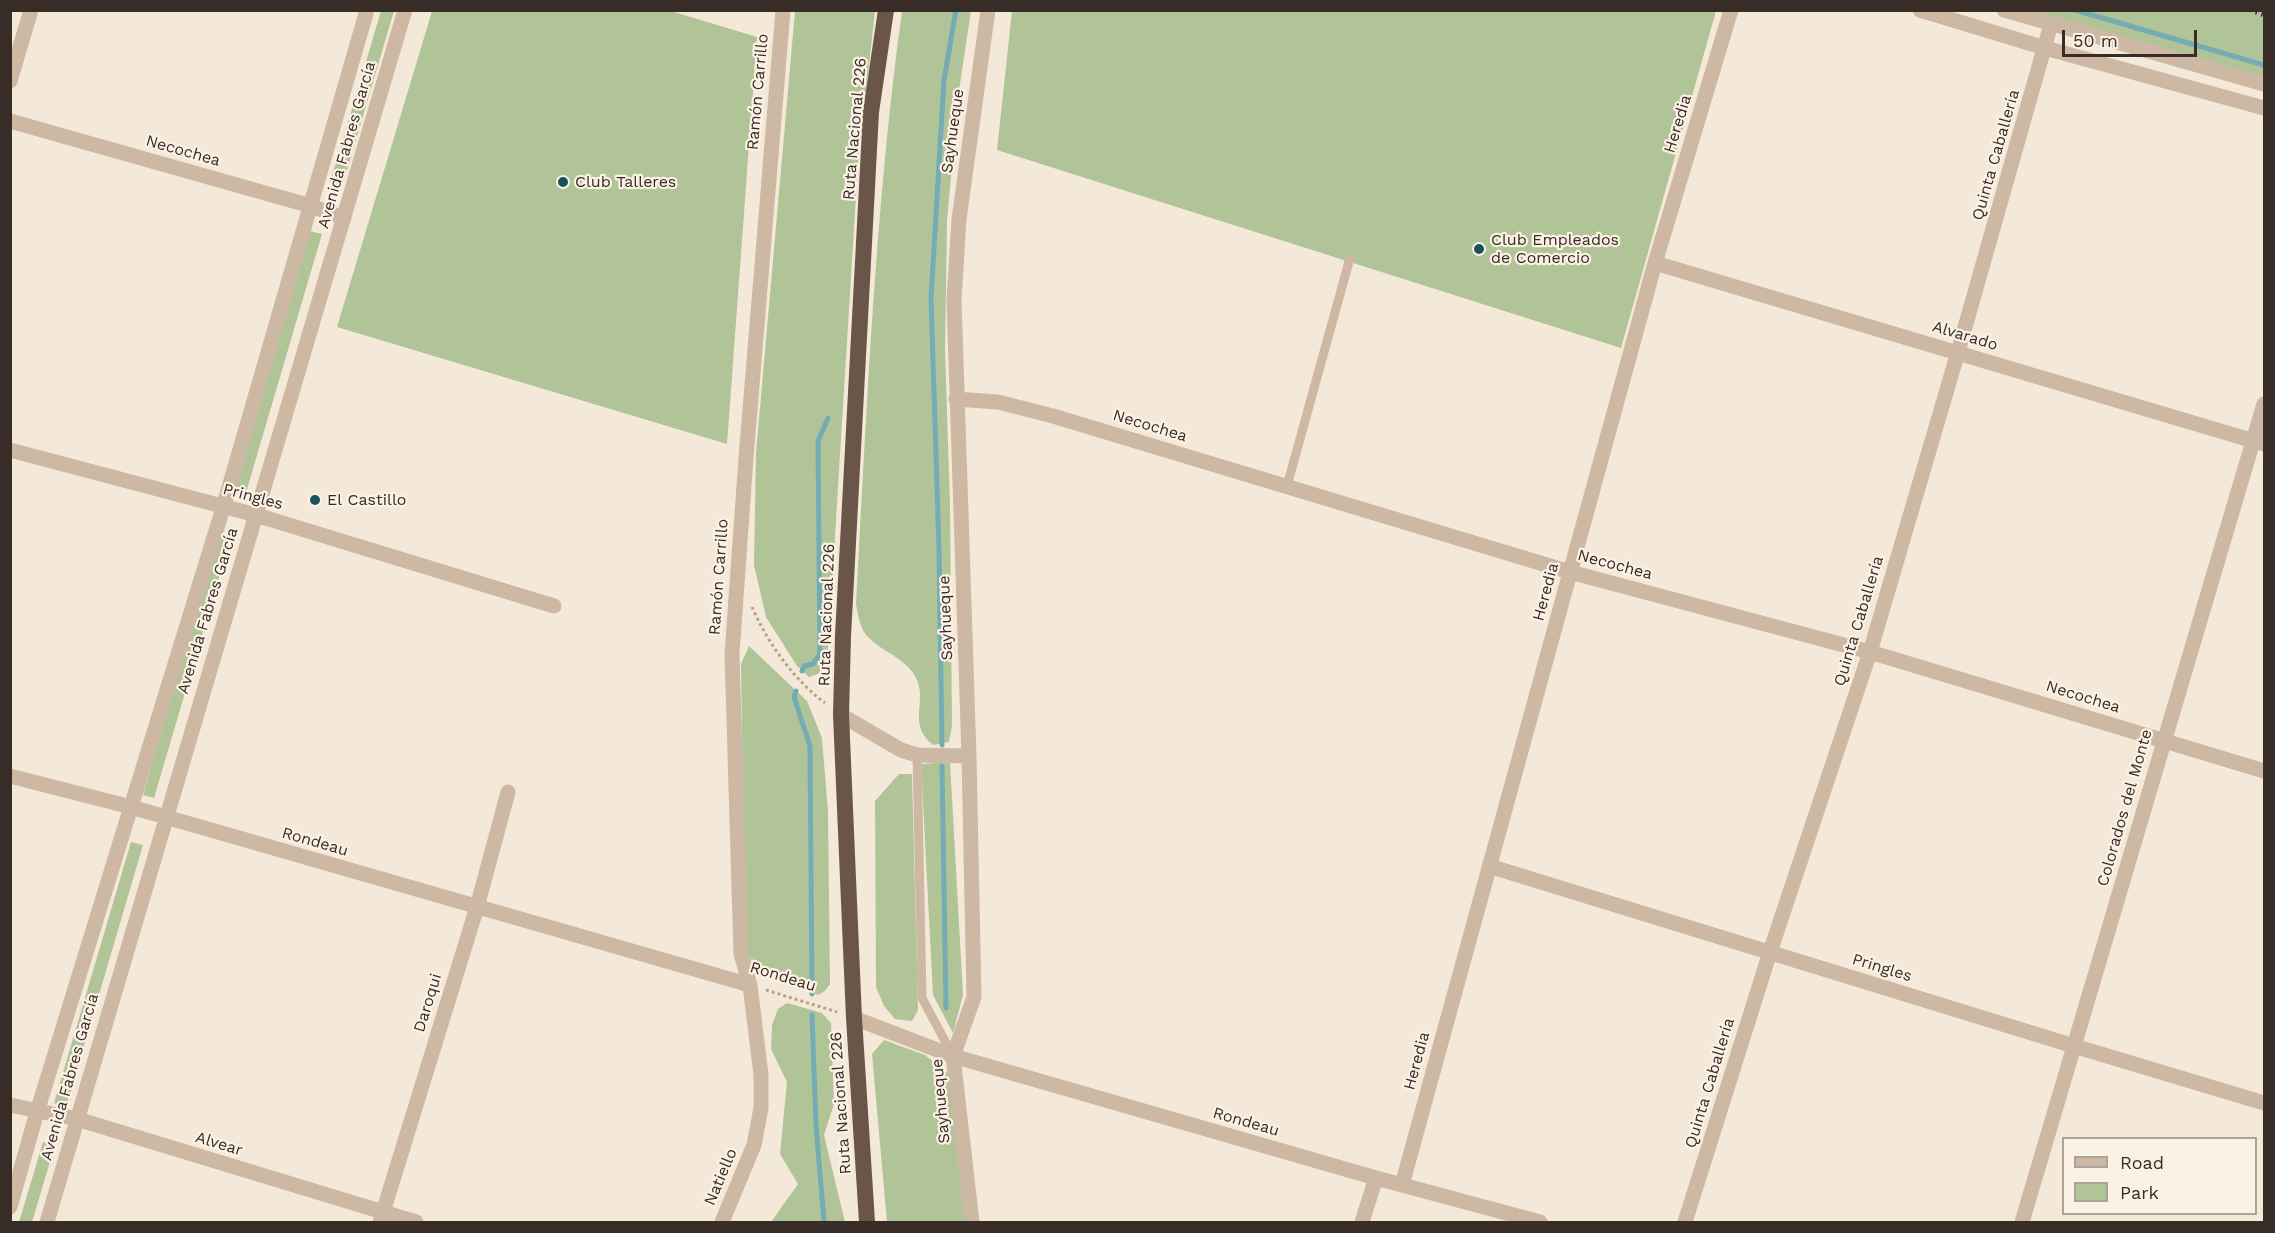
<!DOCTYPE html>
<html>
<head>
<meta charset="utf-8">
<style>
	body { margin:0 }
	#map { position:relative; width:2275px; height:1233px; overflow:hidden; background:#f4e9d8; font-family:"Work Sans",sans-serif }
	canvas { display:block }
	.frame { position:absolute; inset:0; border:12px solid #372c26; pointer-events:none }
	.legend { position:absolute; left:2062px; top:1137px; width:195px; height:78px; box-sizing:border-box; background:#fbf2e5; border:2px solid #ada399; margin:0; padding:8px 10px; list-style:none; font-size:18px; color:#372c26 }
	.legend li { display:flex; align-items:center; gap:12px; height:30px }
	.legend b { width:30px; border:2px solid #ada399 }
	.scale { position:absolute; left:2062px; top:30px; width:135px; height:27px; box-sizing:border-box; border:3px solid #372c26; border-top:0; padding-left:8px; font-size:18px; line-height:21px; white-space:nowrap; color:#372c26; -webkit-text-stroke:4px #fbf2e5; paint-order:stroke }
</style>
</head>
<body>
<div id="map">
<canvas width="2275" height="1233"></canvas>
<div class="frame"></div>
<ul class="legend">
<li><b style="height:8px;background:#cdb9a3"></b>Road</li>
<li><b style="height:16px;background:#b1c497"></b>Park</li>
</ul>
<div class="scale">50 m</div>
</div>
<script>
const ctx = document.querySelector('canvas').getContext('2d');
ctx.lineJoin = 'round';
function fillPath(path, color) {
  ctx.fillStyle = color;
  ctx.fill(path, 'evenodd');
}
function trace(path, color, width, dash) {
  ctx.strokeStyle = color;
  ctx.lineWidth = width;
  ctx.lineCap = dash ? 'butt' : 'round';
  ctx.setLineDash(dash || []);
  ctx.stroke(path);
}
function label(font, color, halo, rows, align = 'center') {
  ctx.font = font + ' "Work Sans",sans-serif';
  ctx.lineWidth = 4.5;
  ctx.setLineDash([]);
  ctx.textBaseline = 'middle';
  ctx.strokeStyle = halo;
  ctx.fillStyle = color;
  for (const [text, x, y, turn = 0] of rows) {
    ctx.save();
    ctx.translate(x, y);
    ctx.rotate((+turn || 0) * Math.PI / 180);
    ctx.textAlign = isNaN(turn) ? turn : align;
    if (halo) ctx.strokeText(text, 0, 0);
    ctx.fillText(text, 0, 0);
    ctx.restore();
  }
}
fillPath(new Path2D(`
	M381,11H394L342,187L330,183Z
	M432,11H671L757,37L727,444L337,327Z
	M795,11H875L858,164L827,665L820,673L809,677L797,666L766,617L754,565L756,453Z
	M902,11H971L958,97L947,221L945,351L950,504L952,726L949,742L933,745C907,724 927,703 917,680C907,658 885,654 869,638C860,630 858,615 856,604C867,406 875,207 902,11Z
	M1012,11H1716L1621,348L997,150Z
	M2033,11H2264V77Z
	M310,231L322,234L245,496L233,493Z
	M219,533L231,537L154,798L143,795Z
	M749,646L807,701L822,738L828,812L830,984L825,991L818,995L755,967L745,948L741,664Z
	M950,762L963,995L953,1033L933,995L921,764Z
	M899,774H912L918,1010L912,1021L895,1019L884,1006L876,987L875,801Z
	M131,842L143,845L66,1107L54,1103Z
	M787,1003L822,1013L831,1023L834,1104L824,1135L845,1222H771L798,1184L780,1154L787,1082L771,1049L772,1025L778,1009Z
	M884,1040L925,1055L948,1073L967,1222H887L872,1054Z
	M43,1142L55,1145L32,1222H19Z`), '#b1c497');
trace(new Path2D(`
	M2075,10L2264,65
	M802,671L804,666L813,664L820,654L818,441L828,418
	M796,691L794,697L810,746L812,994
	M942,745L939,549L931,298L944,80L956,10
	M942,766L946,1008
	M812,1015L816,1125L824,1222`), '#74acb3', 5);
trace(new Path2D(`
	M752,607C767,642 794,680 825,703
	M766,990L837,1012`), '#b8a38d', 3, [3, 3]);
trace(new Path2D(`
	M1287,486L1350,258
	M917,755L922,998L953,1056`), '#cdb9a3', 9);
trace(new Path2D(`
	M10,81L31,10
	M10,121L311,206L344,218
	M1655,263L2264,444
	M956,399L998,402L1053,416L1570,572L1870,652L2264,771
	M10,450L256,515L554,606
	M841,715L901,750L917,755L969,756
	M10,776L131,807L750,985
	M1489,866L2074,1046L2264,1103
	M854,1018L953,1056L1376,1178L1540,1222
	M10,1105L77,1119L416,1222
	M1402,1185L1655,263L1731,10
	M380,1222L477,907L508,792
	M722,1222L754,1145L761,1108V1075L750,985L741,954L732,654L746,458L783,10
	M972,1222L953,1056L974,997L969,756L954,300L959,219L988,10
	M1362,1222L1376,1178
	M1685,1222L1770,952L1870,652L1958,352L2051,24
	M2022,1222L2264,404`), '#cdb9a3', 15);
trace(new Path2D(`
	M1920,10L2045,48L2264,108
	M2004,10L2264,84
	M10,1207L37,1112L223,508L367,10
	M47,1222L405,10`), '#cdb9a3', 15);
trace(new Path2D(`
	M867,1222L854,1018L841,715L843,636L871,112L886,10`), '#6a5648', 16);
trace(new Path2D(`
	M2250,10L2264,15`), '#372c26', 4.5, [1.5, 4.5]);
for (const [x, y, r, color] of [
	[563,182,6,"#18525c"],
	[1479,249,6,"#18525c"],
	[315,500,6,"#18525c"]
]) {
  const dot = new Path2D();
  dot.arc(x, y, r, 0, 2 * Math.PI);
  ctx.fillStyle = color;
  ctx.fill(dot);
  trace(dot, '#fbf2e5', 2);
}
label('16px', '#372c26', '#fbf2e5', [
	["Ramón Carrillo",758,92,-85],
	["Heredia",1678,124,-73],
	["Ruta Nacional 226",855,129,-85],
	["Sayhueque",953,131,-82],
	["Avenida Fabres García",347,145,-74],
	["Necochea",183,151,16],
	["Quinta Caballería",1996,155,-74],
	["Alvarado",1965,336,17],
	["Necochea",1150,426,17],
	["Pringles",253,497,15],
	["Necochea",1615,565,15],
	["Ramón Carrillo",719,577,-86],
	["Heredia",1546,592,-75],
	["Avenida Fabres García",208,611,-73],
	["Ruta Nacional 226",827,615,-88],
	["Sayhueque",946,618,-92],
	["Quinta Caballería",1859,621,-73],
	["Necochea",2083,697,17],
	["Colorados del Monte",2125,808,-74],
	["Rondeau",315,842,16],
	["Pringles",1882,968,17],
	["Rondeau",783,977,17],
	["Daroqui",428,1003,-73],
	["Heredia",1417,1061,-75],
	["Avenida Fabres García",70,1077,-74],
	["Quinta Caballería",1710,1083,-73],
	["Sayhueque",941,1101,-95],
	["Ruta Nacional 226",841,1103,-94],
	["Rondeau",1246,1122,16],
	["Alvear",219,1144,17],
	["Natiello",721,1177,-67]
]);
label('16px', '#372c26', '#fbf2e5', [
	["Club Talleres",575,182],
	["Club Empleados",1491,240],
	["de Comercio",1491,258],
	["El Castillo",327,500]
], 'left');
</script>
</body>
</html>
